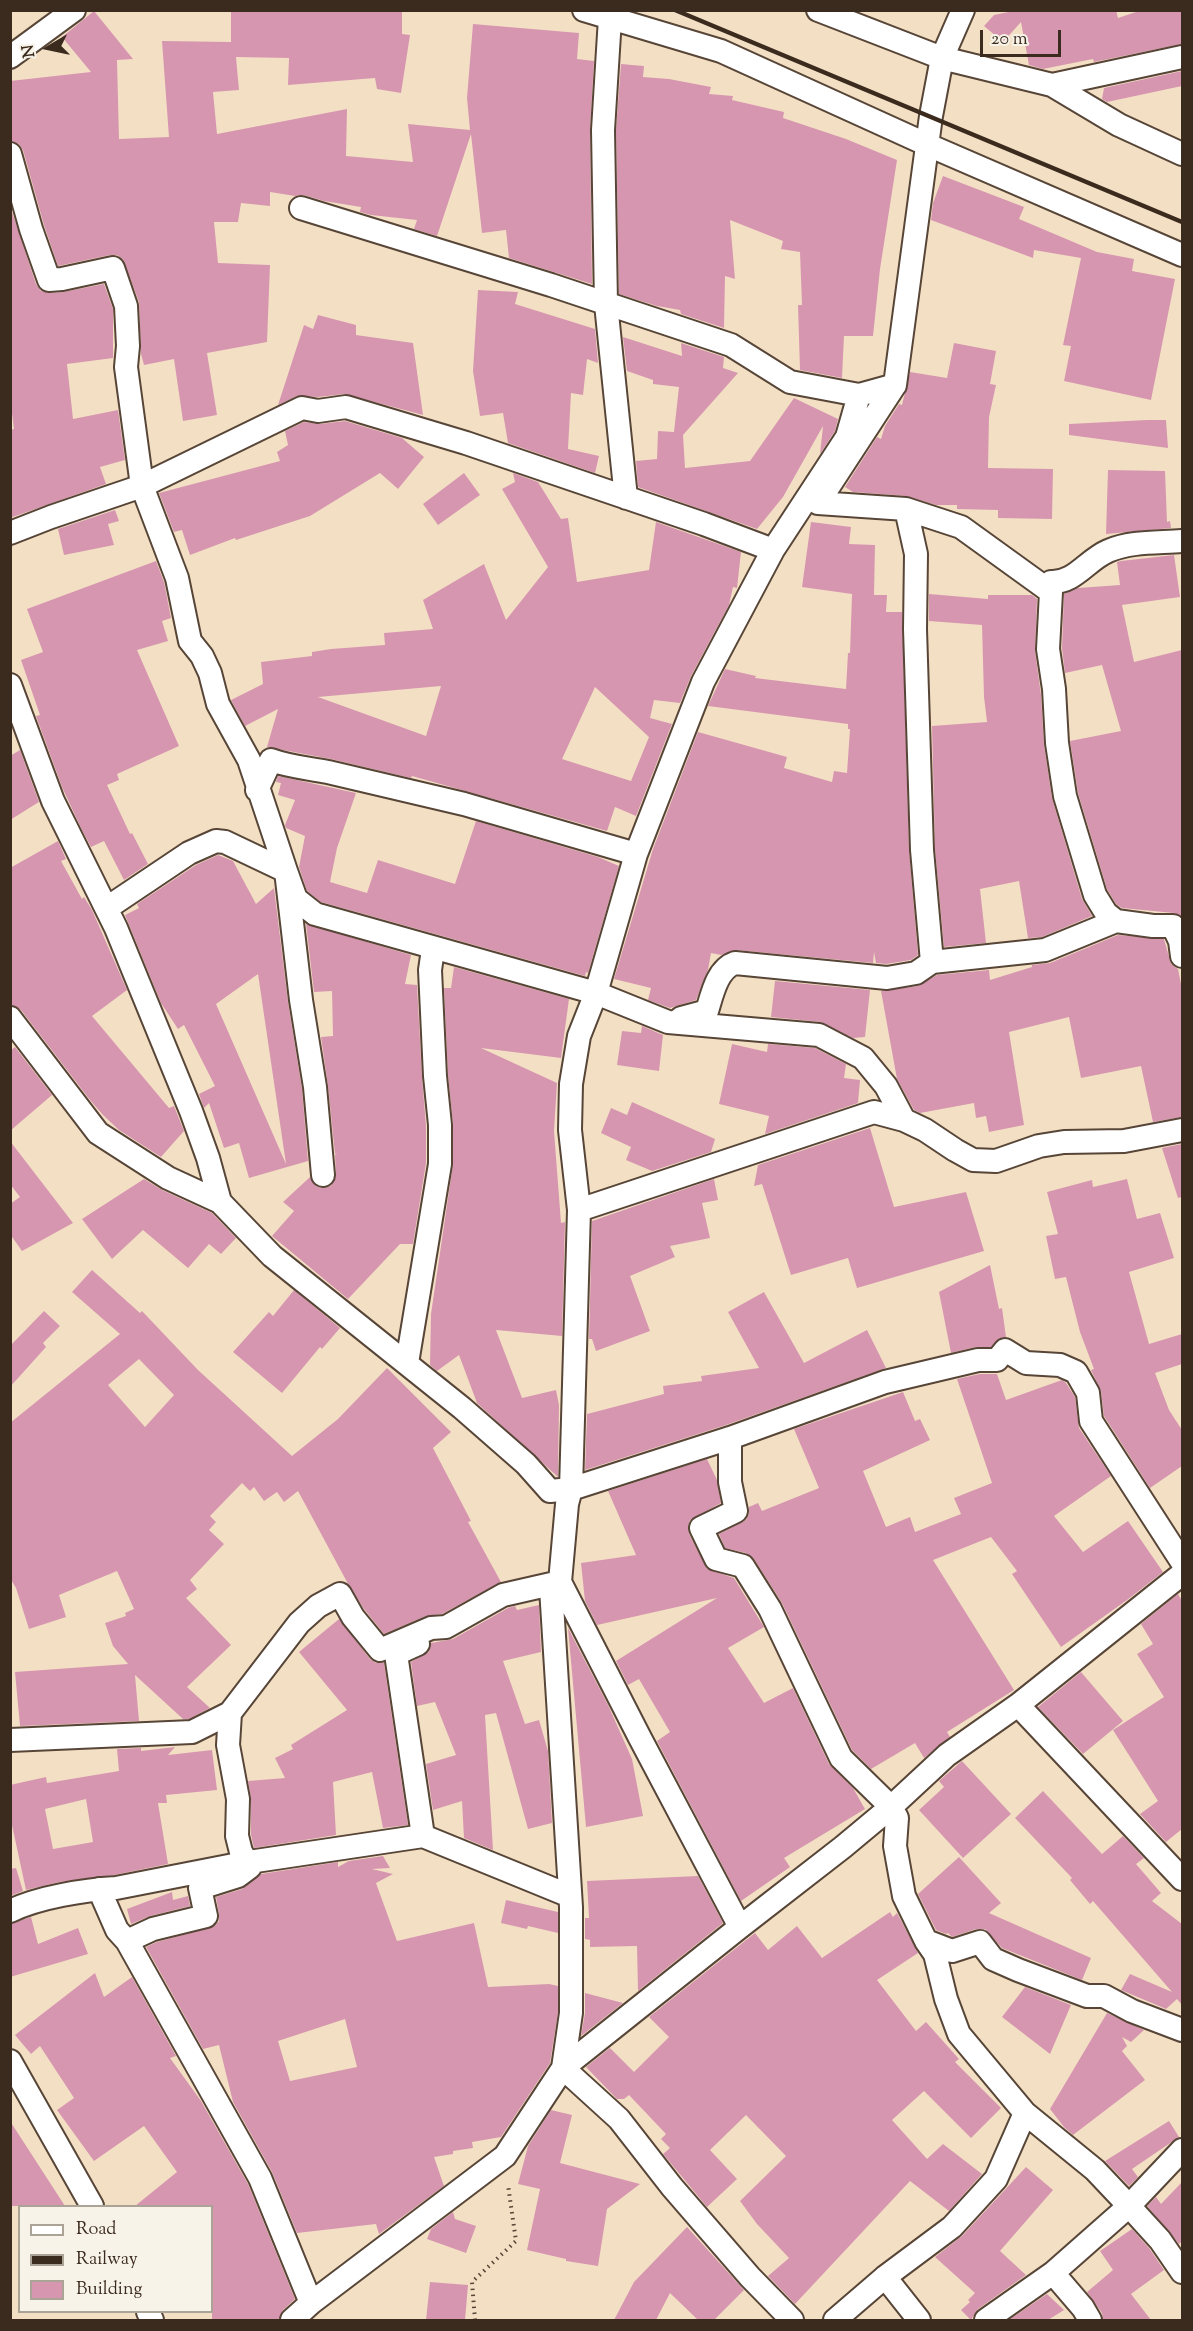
<!DOCTYPE html>
<html>
<head>
<meta charset="utf-8">
<style>
	body { margin:0 }
	#map { position:relative; width:1193px; height:2331px; overflow:hidden; background:#f3e0c4; font-family:"Sorts Mill Goudy",serif }
	canvas { display:block }
	.frame { position:absolute; inset:0; border:12px solid #3b2a1e; pointer-events:none }
	.legend { position:absolute; left:18px; top:2205px; width:195px; height:108px; box-sizing:border-box; background:#f7f3e8; border:2px solid #aca397; margin:0; padding:8px 10px; list-style:none; font-size:18px; color:#3b2a1e }
	.legend li { display:flex; align-items:center; gap:12px; height:30px }
	.legend b { width:30px; border:2px solid #aca397 }
	.north { position:absolute; left:18px; top:18px; width:60px; height:60px; -webkit-text-stroke:4px #f7f3e8; paint-order:stroke; rotate:261deg; font-size:16px; font-weight:700; line-height:24px; text-align:center; color:#3b2a1e }
	.north::after { content:''; display:block; margin:auto; width:21px; height:27px; background:#3b2a1e; clip-path:polygon(50% 0,100% 100%,50% 72%,0 100%) }
	.scale { position:absolute; left:980px; top:30px; width:81px; height:27px; box-sizing:border-box; border:3px solid #3b2a1e; border-top:0; padding-left:8px; font-size:18px; line-height:21px; white-space:nowrap; color:#3b2a1e; -webkit-text-stroke:4px #f7f3e8; paint-order:stroke }
</style>
</head>
<body>
<div id="map">
<canvas width="1193" height="2331"></canvas>
<div class="frame"></div>
<ul class="legend">
<li><b style="height:8px;background:#fff"></b>Road</li>
<li><b style="height:8px;background:#3b2a1e"></b>Railway</li>
<li><b style="height:16px;background:#d796b0"></b>Building</li>
</ul>
<div class="north">N</div>
<div class="scale">20 m</div>
</div>
<script>
const ctx = document.querySelector('canvas').getContext('2d');
ctx.lineJoin = 'round';
function fillPath(path, color) {
  ctx.fillStyle = color;
  ctx.fill(path, 'evenodd');
}
function trace(path, color, width, dash) {
  ctx.strokeStyle = color;
  ctx.lineWidth = width;
  ctx.lineCap = dash ? 'butt' : 'round';
  ctx.setLineDash(dash || []);
  ctx.stroke(path);
}
fillPath(new Path2D(`
	M231,10H402V34L410,35L401,93L377,89L375,78L288,85L289,58L236,57L239,90L213,92L217,134L347,109L346,156L413,162L408,124L470,130L467,98L473,24L579,33L577,59L594,61L590,130L592,284L509,258L506,230L482,233L471,134L437,236L414,229L417,220L371,215L360,212L361,207L324,201L304,195L295,196L270,192V206L241,203L238,222H214L218,263L270,265L267,342L207,353L217,415L183,421L174,359L144,365L141,354L139,302L123,259L117,255H110L58,266L44,225L23,150L19,144L10,141V81L91,72L62,37L94,11L133,59L117,60L119,139L169,137L162,41L231,42Z
	M1018,10H1116L1118,18L1142,10H1182V44L1094,62L1093,59L1043,69L1029,65L1021,22L1003,42L984,26L994,15Z
	M621,64L644,66L643,77L669,79L711,87L709,94L733,96L732,100L784,112L783,118L846,139L897,160L880,269L873,336H844L842,378L800,370L798,305H802L800,252L781,249L783,241L730,220L735,279L725,276L724,328L681,314L680,310L657,306L619,294L616,130Z
	M1182,71V86L1107,102L1102,99L1104,88Z
	M943,176L1024,207L1019,219L1097,252L1134,259L1132,271L1175,279L1151,400L1064,381L1071,346L1063,345L1081,258L1034,250L1033,258L931,220L933,203Z
	M10,206L36,284L41,291L50,293L63,292L104,284L113,309V358L67,364L73,419L118,410L125,460L100,467L106,484L10,518V430L14,429L10,398Z
	M478,290L518,292L515,304L595,329L598,363L587,359L583,395L571,393L568,449L599,456L595,473L508,443L503,413L480,416L473,371Z
	M318,315L356,325V335L413,343L423,415L345,394L318,397L297,396L278,405L304,325L313,329Z
	M623,337L682,356L681,343L724,357L723,368L738,373L683,435L685,468L750,461L794,398L838,419L835,431L820,454L823,426L783,497L757,529L638,487L636,461L657,459L658,431L674,432L679,387L653,384V380L627,371Z
	M954,343L996,351L990,384L996,385L989,417L988,468L1053,469L1052,519L998,518V510L957,509V505H936L907,496L853,492L845,487L877,437L881,439L885,426L899,404L902,405L910,372L947,378Z
	M1147,420H1166L1168,448L1069,435V424Z
	M345,421L402,438L424,457L398,489L380,473L310,516L236,540L235,538L190,555L182,530L174,532L159,493L280,461L277,452L288,445L285,431L304,422L320,424Z
	M1108,470L1165,471L1167,522L1170,521L1171,528L1106,534Z
	M464,473L480,495L438,525L423,504Z
	M513,473L538,482L561,519L568,518L577,582L649,570L656,522L741,552L737,588L733,587L729,605L691,676L680,703L654,700L650,718L672,724L636,816L615,807L607,831L412,776L411,778L331,759L267,747L278,709L245,726L231,700L263,684L261,662L312,656V652L331,649L385,645L384,633L433,629L423,600L484,564L506,620L548,567L502,489L515,482ZM441,686L426,736L318,697ZM595,687L649,737L631,781L562,759Z
	M115,510L119,521L108,524L114,545L64,555L58,529Z
	M811,522L851,527L849,544L875,545L874,595H887L886,612H902L909,850L918,955L911,960L886,964L876,963L874,952L873,963L736,950L721,955L711,953L708,970L696,1000L670,1008L648,1000L651,988L614,979L653,849L698,732L787,757L784,768L832,782L834,771L847,773L850,729H848V724L708,706L725,669L756,676L755,678L846,689L848,653H850L852,594L802,587Z
	M1174,555L1180,597L1122,605L1134,662L1182,650V917L1174,913L1122,908L1116,904L1107,889L1078,793L1070,741L1121,731L1102,665L1065,673L1062,648L1064,594L1078,588L1120,585L1117,562L1121,561Z
	M156,561L164,582L171,618L162,621L168,641L137,650L179,746L117,774L119,780L107,785L130,834L132,833L148,864L124,880L104,841L91,847L81,828L62,787L36,716L40,715L21,660L43,652L27,609Z
	M929,594L988,599V595H1032L1037,599L1035,651L1041,695L1044,745L1052,798L1082,899L1092,916L1042,937L1028,938L1019,881L980,889L986,943L944,947L935,849L932,726L987,722L984,697L982,625L929,621Z
	M20,750L39,802L10,820V756Z
	M278,776L356,793L337,848L330,882L367,893L378,860L455,884L476,821L598,857L619,866L588,973L586,972L585,976L321,902L307,891L299,867L305,836L286,828L285,825L295,800L278,795L281,783L276,782Z
	M58,841L66,859L61,861L82,899L84,897L92,910L127,990L92,1016L169,1108L174,1106L184,1131L161,1157L119,1130L103,1115L90,1100L21,1010L10,1004V868Z
	M218,855L233,861L256,904L274,888L288,1002L302,1089L308,1161L249,1178L239,1143L224,1148L209,1103L204,1108L199,1094L215,1086L184,1025L178,1029L161,1003L125,915L139,908L137,904L196,865ZM258,974L286,1164L216,1004Z
	M306,924L411,955L405,984L417,985L422,1077L426,1126V1163L413,1244H400L348,1299L272,1236L294,1211L283,1202L310,1177L317,1187L325,1188L331,1186L336,1174L335,1155L337,1153L335,1154L328,1086L321,1037L333,1036L332,991L314,992Z
	M1118,935L1164,939L1171,964L1178,969L1182,989V1117L1153,1122L1141,1066L1081,1078L1069,1017L1009,1032L1024,1125L989,1132L986,1116L976,1118L974,1103L920,1113L914,1110L897,1079L881,991L918,986L937,975L989,970L990,980L1032,967V965L1050,963Z
	M454,967L569,999L561,1058L481,1048L557,1083L554,1131L561,1223L565,1222L562,1336L496,1330L522,1398L556,1390L559,1405L558,1477L477,1403L459,1355L437,1371L430,1365L431,1314L453,1164V1124L448,1075L444,988H451Z
	M775,981L870,990L865,1037L853,1038L821,1022L771,1017Z
	M642,1026L663,1035L659,1071L617,1065L622,1031L641,1033Z
	M732,1044L767,1052L768,1044L815,1048L846,1064L844,1078L860,1080L858,1103L765,1134L769,1116L719,1104Z
	M15,1047L52,1095L10,1131V1051Z
	M632,1102L715,1139L711,1152L652,1171L626,1160L631,1147L601,1133L611,1108L627,1115Z
	M870,1128L894,1207L966,1192L984,1251L857,1288L848,1258L791,1275L762,1184L754,1186L758,1165Z
	M10,1141L73,1223L22,1251L10,1234V1204L20,1197L10,1184Z
	M1182,1144V1197L1178,1198L1162,1148Z
	M144,1179L162,1190L212,1213L236,1238L221,1254L209,1244L188,1268L143,1230L112,1259L82,1219Z
	M714,1179L718,1200L702,1203L710,1238L670,1246L675,1257L630,1276L650,1331L596,1351L592,1339H589L592,1221Z
	M1127,1179L1137,1219L1160,1213L1174,1258L1129,1272L1149,1344L1182,1334V1364L1155,1373L1169,1410L1182,1430V1466L1150,1488L1104,1416L1101,1391L1091,1370L1094,1369L1080,1332L1066,1277L1055,1279L1046,1236L1058,1234L1047,1192L1092,1180L1093,1187Z
	M990,1265L999,1309L1002,1308L1006,1337L999,1338L991,1347H975L951,1353L939,1292Z
	M92,1270L140,1313L142,1311L198,1370L292,1456L338,1419L387,1368L451,1432L433,1448L471,1521L468,1522L501,1582L442,1614L426,1616L384,1634L364,1609L347,1582L298,1491L284,1502L277,1492L264,1501L254,1487L250,1491L242,1483L210,1516L216,1522L209,1530L224,1544L190,1580L197,1589L186,1598L231,1645L187,1687L210,1708L189,1719H183L135,1675L139,1721L20,1726L15,1672L128,1664L113,1646L105,1623L126,1616L125,1613L134,1609L117,1571L59,1595L66,1617L29,1629L16,1588L10,1578V1423L120,1334L72,1292ZM139,1359L174,1395L145,1427L108,1385Z
	M294,1290L340,1328L322,1349L320,1347L282,1393L233,1352L269,1312L273,1316Z
	M764,1292L804,1363L867,1330L886,1368L726,1425L585,1470L587,1414L664,1394L663,1386L702,1381L701,1376L759,1368L728,1312Z
	M44,1311L60,1326L43,1343L46,1347L10,1387V1346Z
	M997,1374L1006,1400L1062,1380L1066,1383L1075,1397L1079,1428L1111,1476L1054,1516L1083,1552L1128,1521L1163,1572L1127,1600L1061,1647L1012,1574L1017,1571L991,1537L933,1560L1014,1690L947,1732L950,1737L924,1758L915,1743L871,1769L852,1750L782,1603L754,1559L746,1553L725,1548L719,1534L746,1520L749,1514V1507L758,1503L762,1511L819,1488L794,1429L903,1392L915,1421L920,1419L930,1440L863,1471L886,1527L910,1517L915,1532L961,1514L954,1498L992,1483L957,1379L980,1374Z
	M707,1459L717,1480L721,1503L690,1520L688,1526L689,1534L707,1569L734,1578L764,1627L728,1648L764,1703L793,1688L829,1764L853,1788L865,1809L784,1858L790,1867L741,1901L657,1741L670,1732L639,1679L628,1685L616,1661L717,1598L597,1625L585,1601L581,1563L636,1555L608,1491Z
	M1178,1594L1182,1601V1829L1166,1842L1140,1814L1158,1801L1113,1730L1164,1697L1137,1654L1153,1644L1141,1624Z
	M539,1605L541,1652L503,1661L525,1724L539,1720L548,1751L552,1823L528,1829L496,1713L485,1715L493,1850L464,1838L462,1801L433,1810L426,1764L456,1755L435,1702L417,1706L411,1662L429,1652L431,1643L453,1639L508,1608L515,1606L517,1610Z
	M339,1619L370,1659L376,1663H384L408,1825L383,1828L372,1772L333,1782L336,1835L254,1848L251,1835V1799L248,1781L285,1778L275,1758L293,1749L291,1745L347,1710L299,1652Z
	M568,1628L608,1705L632,1759L643,1816L586,1827Z
	M1081,1672L1123,1721L1083,1754L1038,1707Z
	M175,1747L168,1755L212,1750L217,1790L166,1795L167,1803H158L168,1864L114,1875L59,1882L26,1890L10,1816V1785L46,1777L47,1783L119,1771L117,1749L141,1748V1751ZM86,1799L93,1842L53,1849L45,1809Z
	M962,1761L1011,1814L963,1858L919,1810L944,1787L939,1781Z
	M1043,1791L1102,1854L1123,1836L1144,1858L1136,1864L1161,1893L1152,1901L1182,1924V2005L1177,1999L1166,2009L1121,1990L1130,1974L1172,1992L1093,1901L1090,1904L1070,1880L1072,1878L1015,1818Z
	M383,1856L390,1868L372,1869L393,1874L376,1883L397,1941L474,1923L488,1987L549,1984L558,1986V2012L550,2063L501,2137L472,2142L473,2148L453,2151V2154L434,2157L444,2186L379,2234L376,2224L297,2233L272,2172L233,2102L219,2045L203,2049L146,1947L157,1942L215,1926L219,1921V1914L216,1897L242,1889L261,1874L338,1862V1867L349,1861ZM345,2019L357,2067L290,2081L278,2041Z
	M959,1857L1001,1903L989,1913L1091,1958L1082,1980L1002,1948L985,1929H976L952,1937L948,1933L946,1934L936,1930L918,1894Z
	M16,1868L23,1891L10,1896V1869Z
	M698,1876L723,1923L638,1991L637,1946L590,1947V1940L585,1939V1918H589L587,1881Z
	M172,1892L173,1900L188,1896L190,1906L150,1916L131,1924L127,1909Z
	M506,1900L558,1912V1933L528,1926L527,1929L501,1923Z
	M890,1912L893,1917L897,1913L918,1953L877,1980L916,2031L926,2022L959,2059L955,2062L1001,2108L971,2138L924,2091L892,2120L927,2159L943,2144L982,2174L949,2211L910,2181L795,2304L768,2276L789,2258L757,2224L740,2201L786,2156L746,2115L710,2150L737,2179L707,2207L663,2154L670,2148L661,2139L666,2134L629,2095L624,2099H617L586,2067L610,2048L634,2072L669,2037L649,2017L755,1933L768,1950L797,1926L822,1958Z
	M31,1917L38,1944L78,1928L88,1954L10,1977V1924Z
	M95,1973L104,1997L132,1977L176,2056L170,2058L201,2101L248,2184L295,2299L283,2310L279,2320H212V2206H135L177,2172L144,2126L94,2161L57,2110L74,2098L40,2046L31,2054L15,2035Z
	M1025,1987L1071,2005L1050,2054L1002,2017Z
	M585,1993L623,2003L581,2036L585,2013Z
	M1107,2013L1144,2030L1131,2042L1122,2037L1127,2046L1122,2051L1145,2080L1073,2135L1064,2127L1050,2109Z
	M551,2110L572,2115L560,2163L640,2184L607,2209L598,2266L566,2261V2259L527,2250L540,2189L518,2184L528,2146Z
	M10,2121L65,2206H10Z
	M1169,2121L1179,2137L1132,2169L1138,2177L1129,2186L1105,2161Z
	M1026,2167L1053,2190L1000,2251L1026,2275L978,2309L971,2320L961,2310L970,2302L968,2300L975,2293L935,2257L962,2236Z
	M1182,2182V2241L1179,2244L1147,2206L1156,2197L1161,2204Z
	M453,2212L455,2219L476,2226L466,2253L427,2239L431,2229Z
	M687,2227L744,2290L714,2320H698L670,2293L656,2320H614L634,2282Z
	M1132,2229L1149,2248L1164,2270L1131,2294L1151,2320H1103L1102,2313L1087,2292L1113,2270L1100,2251Z
	M430,2282L468,2285L465,2320H426Z
	M1047,2294L1064,2310L1048,2320H1009Z`), '#d796b0');
const street = new Path2D(`
	M584,10L721,51L928,145L1182,255
	M818,10L942,58L1052,85L1119,125L1182,154
	M610,18L603,130L606,304L626,498
	M10,57L74,10
	M1052,85L1182,57
	M10,154L31,229L49,280L62,279L113,268L126,306L128,346L126,367L142,486L177,578L190,641L202,656L210,673L218,704L249,760L286,871L301,1000L315,1087L323,1175
	M301,208L551,285L731,345L790,382L859,395
	M895,385L818,503L906,509L961,527L1051,592L1048,649L1054,689L1057,743L1065,796L1095,895L1106,913L1116,921L1153,926H1173L1180,941L1182,956
	M906,509L916,554L915,629L922,850L932,962
	M10,533L51,517L142,486L302,408L318,411L346,407L466,443L704,524L773,550
	M1051,592V582C1075,583 1087,560 1108,551C1131,541 1158,543 1182,541
	M10,685L53,801L116,928L191,1111L208,1158L220,1202
	M257,790L271,760C290,767 308,768 328,772L464,804L636,854
	M107,908L189,853L216,841L225,842L286,871L296,899L315,914L596,993L668,1022L819,1035L863,1058L886,1086L904,1120
	M10,1018L98,1133L168,1178L220,1202L272,1256L462,1408L526,1464L550,1491L571,1489L730,1438L885,1382L978,1360H997L1005,1350L1026,1363L1060,1365L1076,1372L1088,1393L1091,1421L1182,1562
	M681,1018L707,1011C712,995 717,969 735,963L887,978L916,973L932,962L1045,950L1116,921
	M579,1210L874,1112L904,1120L925,1130L955,1150L973,1160L996,1161L1039,1146L1064,1142L1124,1141L1182,1130
	M407,1363L440,1164V1125L435,1076L430,970L433,949
	M730,1438V1482L736,1511L701,1528L716,1559L743,1566L770,1609L841,1758L891,1807L897,1818L895,1846L904,1896L926,1941L935,1954L946,1999L959,2034L1025,2113L1095,2170L1129,2206L1160,2240L1182,2272
	M418,1644L396,1654L423,1836
	M1018,1705L1182,1879
	M230,1713L299,1623L318,1606L340,1594L353,1617L380,1650L431,1628L446,1627L503,1595L560,1582L640,1738L740,1927
	M10,1740L192,1732L230,1713L228,1745L238,1799L237,1836L241,1852L250,1867L238,1876L200,1888L206,1916L153,1929L127,1941L260,2178L311,2303
	M99,1889L117,1930L127,1941
	M10,1911C39,1897 84,1890 116,1888L249,1862L423,1836L570,1896
	M926,1941L952,1951L980,1942L993,1959L1018,1970L1087,1996H1104L1132,2011L1182,2030
	M10,2061L92,2206
	M1053,2273L1083,2308L1090,2320
	M885,2277L919,2320
	M148,2312L152,2320
	M292,2320L311,2303L505,2156L563,2068L740,1927L843,1847L891,1807L947,1755L1018,1705L1182,1574
	M792,2320L750,2277L672,2187L619,2119L563,2068L571,2013V1907L551,1588L560,1582L567,1504L571,1489L579,1210L570,1130L571,1084L579,1036L596,993L636,854L703,682L773,550L847,437L859,395L895,385L931,116L942,58L963,10
	M835,2320L885,2277L952,2227L996,2179L1025,2113
	M986,2320L1053,2273L1129,2206L1182,2150`);
trace(street, '#574537', 26);
trace(new Path2D(`
	M475,2320L472,2282L516,2241L508,2185`), '#574537', 4, [1.5, 4.5]);
trace(street, '#fff', 22);
trace(new Path2D(`
	M675,10L1182,222`), '#3b2a1e', 4.5);
</script>
</body>
</html>
